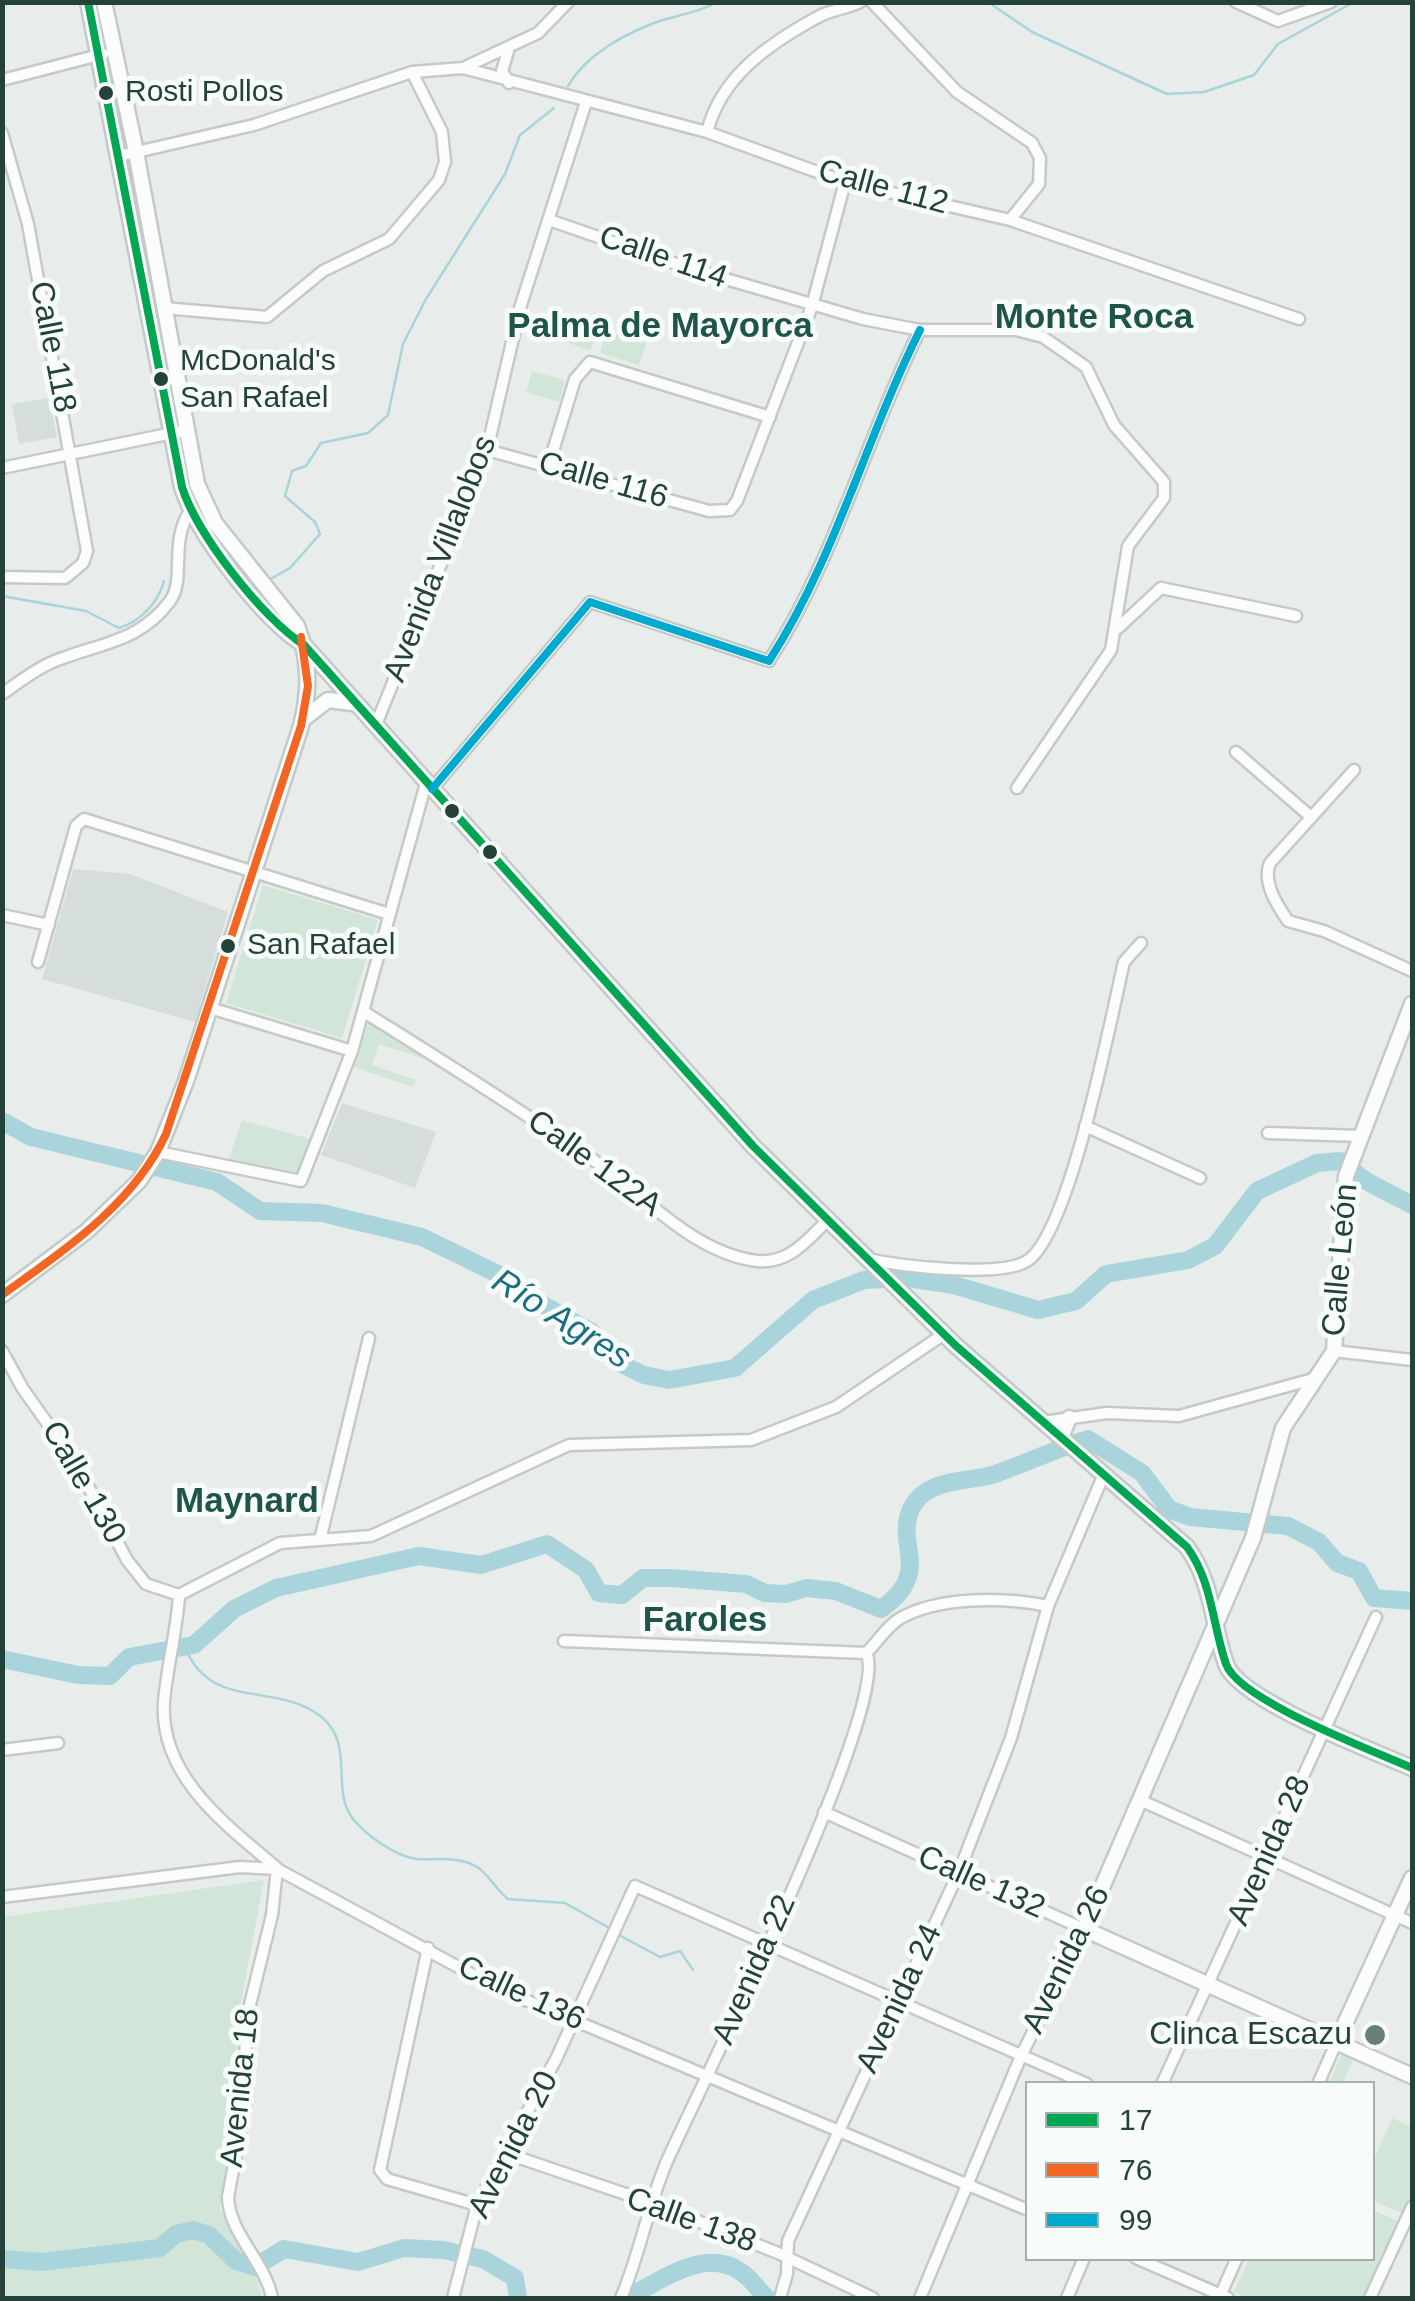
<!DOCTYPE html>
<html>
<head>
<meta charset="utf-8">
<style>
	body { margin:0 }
	#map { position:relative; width:1415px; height:2301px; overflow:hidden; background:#e8edeb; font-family:Arial,sans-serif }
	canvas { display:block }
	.frame { position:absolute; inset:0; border:5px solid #24423a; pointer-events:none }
	.legend { position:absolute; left:1025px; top:2081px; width:350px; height:180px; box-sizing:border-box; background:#f7fbf9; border:2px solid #a3b1ad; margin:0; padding:12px 18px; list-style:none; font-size:30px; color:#24423a }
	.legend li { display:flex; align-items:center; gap:20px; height:50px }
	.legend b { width:50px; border:2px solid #a3b1ad }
</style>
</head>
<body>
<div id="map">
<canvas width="1415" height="2301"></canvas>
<div class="frame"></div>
<ul class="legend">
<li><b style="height:12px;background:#00a651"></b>17</li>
<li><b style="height:12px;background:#f26522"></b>76</li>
<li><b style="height:12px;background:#00a9ce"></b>99</li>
</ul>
</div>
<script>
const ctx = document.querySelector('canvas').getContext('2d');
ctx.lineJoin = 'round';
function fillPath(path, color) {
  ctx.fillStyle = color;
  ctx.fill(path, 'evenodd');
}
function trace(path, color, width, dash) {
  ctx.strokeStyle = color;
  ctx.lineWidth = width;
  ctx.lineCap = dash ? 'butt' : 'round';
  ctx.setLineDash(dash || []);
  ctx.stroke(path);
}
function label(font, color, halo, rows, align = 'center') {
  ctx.font = font + ' Arial,sans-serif';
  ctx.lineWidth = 10;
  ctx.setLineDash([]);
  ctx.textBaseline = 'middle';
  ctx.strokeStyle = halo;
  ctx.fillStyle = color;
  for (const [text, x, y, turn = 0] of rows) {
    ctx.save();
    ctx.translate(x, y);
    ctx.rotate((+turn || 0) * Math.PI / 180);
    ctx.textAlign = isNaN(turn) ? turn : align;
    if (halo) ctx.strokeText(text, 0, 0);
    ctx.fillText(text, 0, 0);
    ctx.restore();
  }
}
fillPath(new Path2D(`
	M49,398L57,437L19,444L12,404Z
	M73,869L130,874L228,912L195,1022L42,979Z
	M342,1103L436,1132L415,1188L321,1155Z`), '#d6dedb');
fillPath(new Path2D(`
	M571,313L600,324L590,351L561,340Z
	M606,331L646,343L639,365L600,353Z
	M532,371L565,380L559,402L526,392Z
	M263,885L378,920L342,1038L226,1003Z
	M369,1021L425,1059L379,1044L372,1065L416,1080L413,1087L354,1067Z
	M242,1120L314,1140L299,1179L228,1163Z
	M264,1880L238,2018L234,2117L220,2209L257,2277L262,2298H3V1917Z
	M1343,2051L1355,2056L1343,2083L1329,2084Z
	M1392,2118L1412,2127V2193L1404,2214L1373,2201V2162Z
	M1373,2210L1400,2222L1365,2298H1248L1234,2292L1249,2259L1372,2258Z`), '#d1e6d8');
trace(new Path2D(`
	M988,2L1032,32L1167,94L1204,92L1254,75L1278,44L1354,2
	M568,86C585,57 617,38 649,25C671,15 695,15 717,2
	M267,581L290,568L320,534L315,522L285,496L292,471L306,466L321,443L368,433L388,415L403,344L426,299L505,174L520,135L554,108
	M2,596L86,611L119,628C141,621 158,603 164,581
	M185,1647C209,1708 267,1684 313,1711C360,1739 328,1787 353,1819C366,1835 396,1857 417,1859C435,1860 461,1856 477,1867C489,1874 496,1890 508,1899L565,1903L613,1930
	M619,1935L660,1957L680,1951L693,1970`), '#a9d4db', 2.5);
trace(new Path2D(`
	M2,1121L31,1137L217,1182L260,1211L322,1213L422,1237L506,1278L522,1293L592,1332L617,1362L644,1375L669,1380L735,1368L813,1300L864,1280L907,1278L954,1285L1038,1310L1076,1301L1106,1274L1188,1260L1215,1246L1257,1191L1317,1163L1340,1161L1366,1181L1412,1205
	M2,1659L78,1675L110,1676L129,1657L194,1645L234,1609L276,1588L419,1556L481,1565L547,1544L586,1570L599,1593L622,1595L643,1578H672L746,1584L765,1593L786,1594L806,1588L836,1591L881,1609C935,1571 893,1545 912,1507C928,1477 968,1483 995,1474C1026,1463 1056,1449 1088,1439L1142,1473L1169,1509L1190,1517L1288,1526L1319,1542L1337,1563L1359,1571L1374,1598L1412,1601
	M2,2259L42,2262L160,2248L176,2234L193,2230L209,2235L236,2261L255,2267L284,2249L358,2262L404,2248L443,2250L483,2259L515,2278L518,2298
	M626,2298C661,2282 707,2243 745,2275C753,2281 759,2291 767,2298`), '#a9d4db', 18);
const street = new Path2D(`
	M872,2L957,92L1032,143L1040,158L1039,184L1010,220
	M1236,2L1278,21L1331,2
	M508,51L502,71L509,83
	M463,68L707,132L845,182L1010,220L1299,319
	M2,80L103,54
	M707,132C721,77 767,45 816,18C829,10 846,9 860,2
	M2,133L28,224L87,551L83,563L65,578L2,577
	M119,156L254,125L412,72L463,68L538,33L568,2
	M549,220L688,268L863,319L920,330H1016L1043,337L1086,367L1114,425L1164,482V498L1128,546L1111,650L1017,788
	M164,308L267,317L323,271L389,239L439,180L445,162L442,132L412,72
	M487,450L709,511L730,510L737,501L812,306L845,182
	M549,464L575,379L590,362L770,417
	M2,468L187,430
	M1118,628L1161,588L1296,616
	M2,694C22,680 41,665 63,658C106,642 141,640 170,601C186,579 169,543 190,511
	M375,727L487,450L520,308L586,102
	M1236,752L1311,817
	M1354,770L1270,863C1262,882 1277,905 1288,921L1324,931L1412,971
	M432,789L590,602L769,661C835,559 866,438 920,330
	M2,915L49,925
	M38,962L76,826L84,819L389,914
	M210,1008L352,1051
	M364,1012C440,1059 515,1107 589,1157C641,1192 692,1253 757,1261C789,1264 806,1241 827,1221
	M1085,1126L1200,1178
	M1268,1133L1360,1136
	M158,1152L301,1181L352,1051L426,783
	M867,1259C900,1266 1000,1278 1027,1261C1070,1234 1111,1017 1124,962L1141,943
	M2,1351L23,1389L77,1465L127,1560L146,1584L179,1595
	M1334,1351L1412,1360
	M1043,1422L1107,1413L1179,1416L1313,1379
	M320,1540L369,1338
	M179,1595L280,1543L371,1536L569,1445L751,1440L836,1407L944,1334
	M179,1595C177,1631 167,1666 164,1702C159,1776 226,1825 277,1868
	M564,1641L866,1653
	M866,1653C877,1643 886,1627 899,1619C938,1596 1005,1597 1048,1606
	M2,1750L58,1743
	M1142,1801L1412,1923
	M824,1812L1084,1929L1021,2056L920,2298
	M2,1897L240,1867L277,1869L499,1989L1028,2210
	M428,1948L380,2170L387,2179L477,2205
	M1162,2084L1376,1617
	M1318,2084L1337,2041
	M505,2153L652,2203L778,2253L873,2298
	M1136,2258L1228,2298
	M272,2298C265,2261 229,2234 228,2197L247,2095L245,2025L272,1915L277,1869
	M453,2298L477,2205L556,2059L635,1886L1087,2084
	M621,2298C640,2254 648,2205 667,2161C698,2092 894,1699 866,1653
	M780,2298L787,2274L788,2241L958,1874L1011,1738L1048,1606L1104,1474
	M1067,2298L1084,2258
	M1219,2298L1237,2258
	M1370,2298L1412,2207`);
const secondary = new Path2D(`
	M88,2L182,487C196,533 263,619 304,645L753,1146L955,1345L1187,1547C1213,1583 1212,1624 1226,1664C1238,1700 1374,1751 1412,1768
	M306,717L328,700L352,703
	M1412,1004L1346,1176L1334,1351L1283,1428L1253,1538L1084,1929L1412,2076
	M2,1295L87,1231L139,1181L158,1152L186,1081L301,726C310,691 310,660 297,626L215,523L197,484L136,152L104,2
	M1061,1437L1069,1418
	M1337,2041L1412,1878`);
trace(street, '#c5cac8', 15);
trace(secondary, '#c3cbc8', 19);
trace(street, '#fcfcfc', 10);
trace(secondary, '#fcfcfc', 14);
trace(new Path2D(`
	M88,2L182,487C196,533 263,619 304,645L753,1146L955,1345L1187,1547C1213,1583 1212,1624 1226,1664C1238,1700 1374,1751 1412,1768`), '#00a651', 8);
trace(new Path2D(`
	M2,1295C64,1250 133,1205 166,1134L301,726L308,686L301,637`), '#f26522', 8);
trace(new Path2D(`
	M432,789L590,602L769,661C835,559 866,438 920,330`), '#00a9ce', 8);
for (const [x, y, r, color] of [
	[106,93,9,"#24423a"],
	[161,379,9,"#24423a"],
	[452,811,9,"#24423a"],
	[490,852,9,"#24423a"],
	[228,946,9,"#24423a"],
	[1375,2035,12,"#697e78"]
]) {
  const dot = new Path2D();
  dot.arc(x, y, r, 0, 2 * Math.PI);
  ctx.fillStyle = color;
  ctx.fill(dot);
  trace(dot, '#f7fbf9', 4);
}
label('30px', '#24423a', '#f7fbf9', [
	["Rosti Pollos",125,93],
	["McDonald's",180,362],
	["San Rafael",180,399],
	["San Rafael",247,946]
], 'left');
label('32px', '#24423a', '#f7fbf9', [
	["Calle 112",883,188,15],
	["Calle 114",663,258,19],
	["Calle 118",52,347,79],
	["Calle 116",603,481,16],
	["Avenida Villalobos",441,559,-69],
	["Calle 122A",594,1164,36],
	["Calle León",1341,1260,-85],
	["Calle 130",83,1483,60],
	["Avenida 28",1270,1851,-66],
	["Calle 132",981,1883,24],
	["Avenida 26",1067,1960,-64],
	["Avenida 22",755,1970,-66],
	["Calle 136",521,1994,25],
	["Avenida 24",900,1999,-65],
	["Avenida 18",241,2088,-84],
	["Avenida 20",514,2145,-63],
	["Calle 138",691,2221,20]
]);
label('32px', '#24423a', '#f7fbf9', [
	["Clinca Escazu",1352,2035]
], 'right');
label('bold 35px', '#1f5548', '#f7fbf9', [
	["Monte Roca",1094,318],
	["Palma de Mayorca",660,327],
	["Maynard",247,1502],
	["Faroles",705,1621]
]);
label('italic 35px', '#1c6f80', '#f7fbf9', [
	["Río Agres",561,1320,32]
]);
</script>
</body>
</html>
